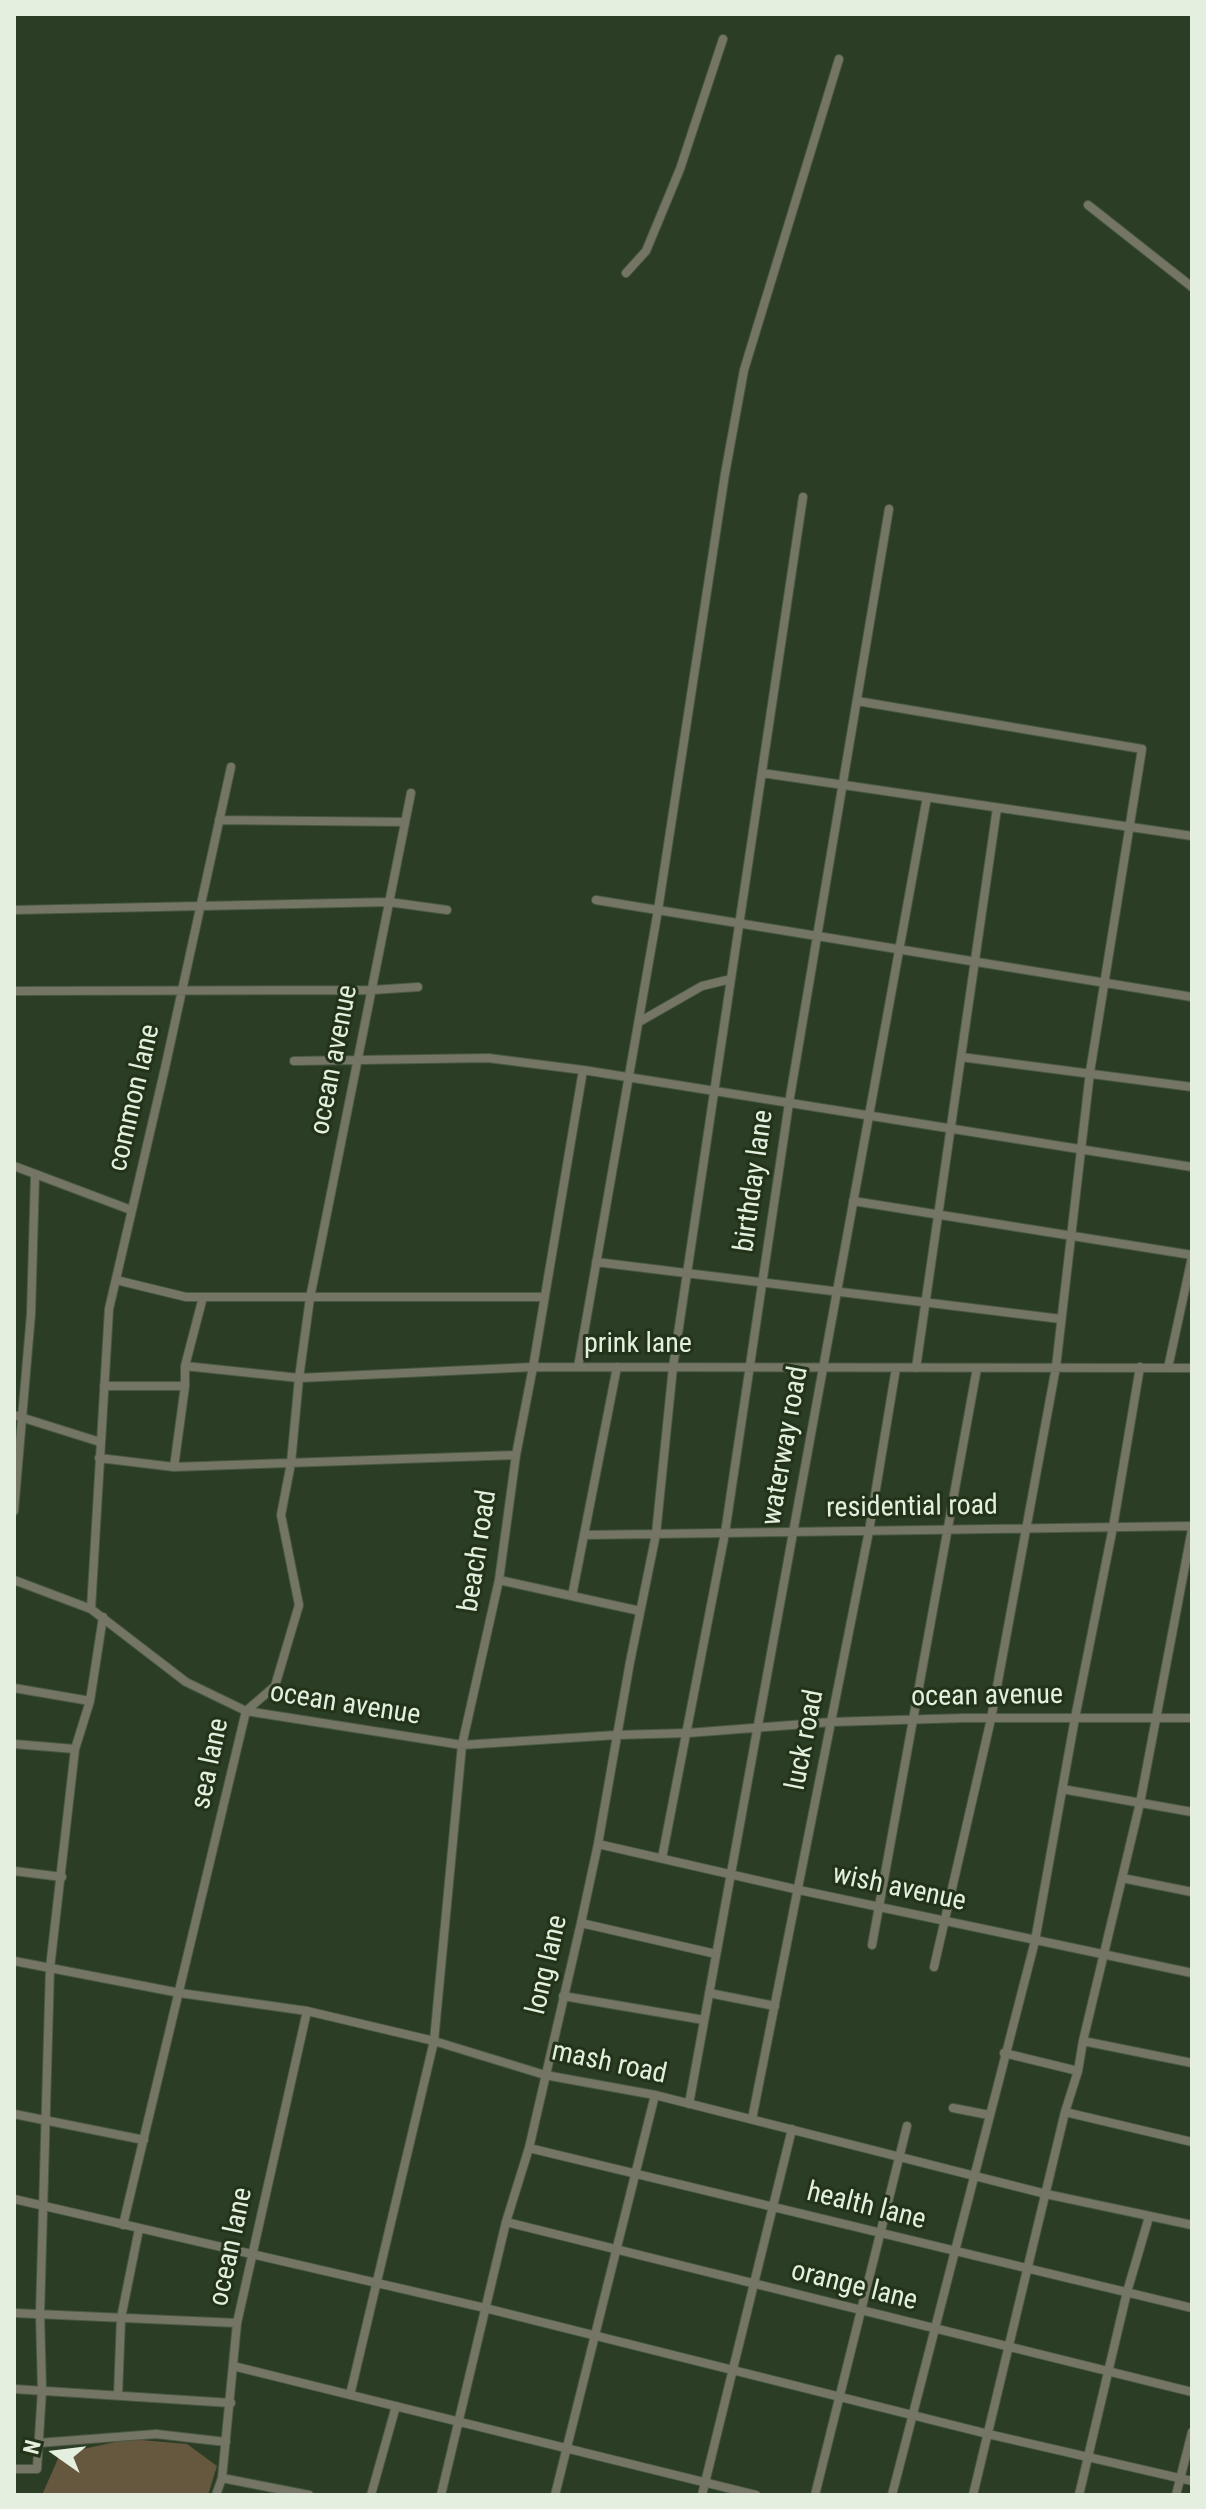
<!DOCTYPE html>
<html>
<head>
<meta charset="utf-8">
<style>
	body { margin:0 }
	#map { position:relative; width:1206px; height:2509px; overflow:hidden; background:#2b3d24; font-family:"Roboto Condensed",sans-serif }
	canvas { display:block }
	.frame { position:absolute; inset:0; border:16px solid #e4efdf; pointer-events:none }
	.north { position:absolute; left:16px; top:2413px; width:80px; height:80px; -webkit-text-stroke:6px #22331a; paint-order:stroke; rotate:284deg; font-size:22px; font-weight:700; line-height:32px; text-align:center; color:#e4efdf }
	.north::after { content:''; display:block; margin:auto; width:28px; height:36px; background:#e4efdf; clip-path:polygon(50% 0,100% 100%,50% 72%,0 100%) }
</style>
</head>
<body>
<div id="map">
<canvas width="1206" height="2509"></canvas>
<div class="frame"></div>
<div class="north">N</div>
</div>
<script>
const ctx = document.querySelector('canvas').getContext('2d');
ctx.lineJoin = 'round';
function fillPath(path, color) {
  ctx.fillStyle = color;
  ctx.fill(path, 'evenodd');
}
function trace(path, color, width, dash) {
  ctx.strokeStyle = color;
  ctx.lineWidth = width;
  ctx.lineCap = dash ? 'butt' : 'round';
  ctx.setLineDash(dash || []);
  ctx.stroke(path);
}
function label(font, color, halo, rows, align = 'center') {
  ctx.font = font + ' "Roboto Condensed",sans-serif';
  ctx.lineWidth = 6;
  ctx.setLineDash([]);
  ctx.textBaseline = 'middle';
  ctx.strokeStyle = halo;
  ctx.fillStyle = color;
  for (const [text, x, y, turn = 0] of rows) {
    ctx.save();
    ctx.translate(x, y);
    ctx.rotate((+turn || 0) * Math.PI / 180);
    ctx.textAlign = isNaN(turn) ? turn : align;
    if (halo) ctx.strokeText(text, 0, 0);
    ctx.fillText(text, 0, 0);
    ctx.restore();
  }
}
fillPath(new Path2D(`
	M129,2439L187,2444L217,2466L208,2495H42L60,2454Z`), '#66573f');
const minor = new Path2D(`
	M1088,205L1192,287
	M626,273L646,251L680,169L723,39
	M857,701L1142,749L1090,1072L1056,1367L991,1719L934,1967
	M762,773L1192,836
	M411,793L310,1298L299,1378L291,1463L281,1515L299,1605L275,1686L246,1711L462,1745L616,1735L688,1733L831,1722L964,1718H1192
	M219,820L405,822
	M596,900L1192,997
	M14,910L389,902L447,910
	M14,991L372,990L418,987
	M639,1022L702,986L731,979
	M961,1057L1192,1087
	M294,1061L488,1058L583,1070L1192,1167
	M14,1166L131,1210
	M853,1201L1192,1255
	M596,1262L1061,1319
	M116,1280L186,1297H544
	M185,1366L203,1297
	M578,1367L658,910L725,474L744,370L839,59
	M916,1368L997,808
	M1168,1368L1192,1257
	M104,1386H185V1366L299,1378L533,1367L1192,1368
	M14,1415L100,1442
	M99,1458L174,1467L516,1455
	M174,1467L185,1386
	M14,1511L31,1314L35,1176
	M585,1535L1192,1526
	M14,1580L91,1609L186,1682L246,1711L123,2225
	M499,1580L640,1611
	M572,1596L617,1367
	M91,1609L109,1309L165,1068L231,767
	M14,1688L90,1701
	M14,1744L75,1749
	M1062,1789L1192,1812
	M598,1844L799,1890L1192,1973
	M662,1858L725,1533L789,1103L889,509
	M14,1871L62,1877
	M1122,1878L1192,1892
	M581,1923L716,1954
	M872,1945L977,1368
	M14,1961L180,1993L307,2011L434,2041L545,2075L655,2095L1046,2194L1192,2225
	M709,1993L775,2006
	M563,1996L704,2020
	M1083,2041L1192,2063
	M1004,2053L1078,2071
	M689,2104L927,797
	M953,2108L989,2115
	M1065,2112L1192,2142
	M14,2114L144,2140
	M752,2119L869,1531L896,1368
	M529,2148L1192,2308
	M14,2199L485,2308L988,2434L1192,2481
	M506,2222L1192,2392
	M14,2313L237,2323
	M233,2366L756,2495
	M14,2389L231,2403
	M118,2395L121,2318L139,2229
	M350,2395L434,2041L462,1745L499,1580L516,1455L533,1367L583,1070
	M38,2443L156,2434L226,2442
	M14,2469H37L42,2390L40,2314L50,1968L75,1749L90,1701L103,1617
	M222,2478L309,2495
	M216,2495L222,2478L237,2323L307,2011
	M371,2495L396,2406
	M441,2495L506,2222L529,2148L581,1923L598,1844L630,1662L656,1534L673,1367L803,497
	M555,2495L655,2095
	M702,2495L792,2129
	M815,2495L907,2126
	M892,2495L1035,1941L1075,1718L1113,1527L1140,1367
	M973,2495L1065,2112L1078,2071L1083,2041L1140,1803L1192,1529
	M1079,2495L1127,2292L1149,2217
	M1176,2495L1192,2432`);
trace(minor, '#495942', 10);
trace(minor, '#757566', 8);
label('28px', '#e4efdf', '#22331a', [
	["ocean avenue",335,1060,-79],
	["common lane",135,1098,-77],
	["birthday lane",755,1181,-82],
	["prink lane",638,1345],
	["waterway road",786,1446,-80],
	["residential road",912,1508,-1],
	["beach road",479,1551,-81],
	["ocean avenue",987,1697,-1],
	["ocean avenue",345,1705,9],
	["luck road",806,1740,-79],
	["sea lane",211,1764,-78],
	["wish avenue",899,1889,12],
	["long lane",548,1965,-77],
	["mash road",609,2064,12],
	["health lane",866,2207,14],
	["ocean lane",232,2247,-78],
	["orange lane",854,2287,14]
]);
</script>
</body>
</html>
